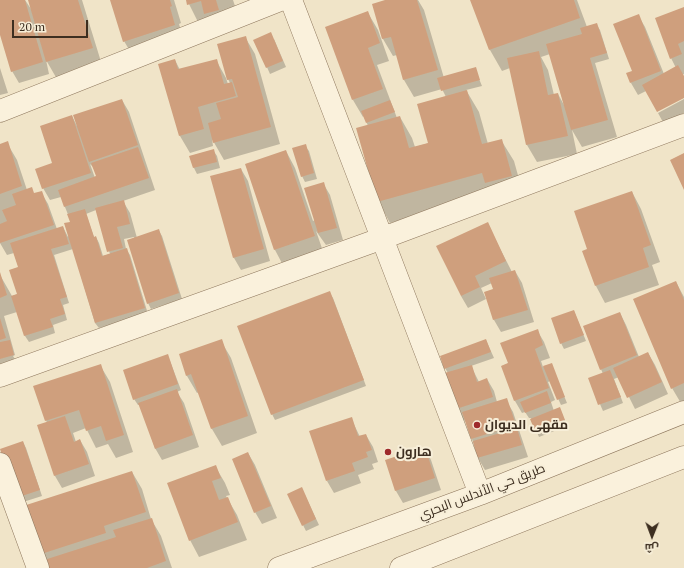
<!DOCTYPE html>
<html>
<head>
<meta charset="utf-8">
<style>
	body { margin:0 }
	#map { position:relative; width:684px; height:568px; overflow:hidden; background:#f0e4c8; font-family:"PT Serif",Cairo,serif }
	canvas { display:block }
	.north { position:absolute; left:632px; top:516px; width:40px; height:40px; -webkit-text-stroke:3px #f7eed8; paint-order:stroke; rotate:181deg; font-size:11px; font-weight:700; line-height:16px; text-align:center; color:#3d2e20 }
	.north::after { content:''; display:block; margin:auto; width:14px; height:18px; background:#3d2e20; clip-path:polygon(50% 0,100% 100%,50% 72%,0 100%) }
	.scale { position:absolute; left:12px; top:20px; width:76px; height:18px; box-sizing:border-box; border:2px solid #3d2e20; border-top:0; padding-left:5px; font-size:12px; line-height:14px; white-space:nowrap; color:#3d2e20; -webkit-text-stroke:3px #f7eed8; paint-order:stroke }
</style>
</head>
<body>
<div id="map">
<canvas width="684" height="568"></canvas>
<div class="north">ش</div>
<div class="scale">20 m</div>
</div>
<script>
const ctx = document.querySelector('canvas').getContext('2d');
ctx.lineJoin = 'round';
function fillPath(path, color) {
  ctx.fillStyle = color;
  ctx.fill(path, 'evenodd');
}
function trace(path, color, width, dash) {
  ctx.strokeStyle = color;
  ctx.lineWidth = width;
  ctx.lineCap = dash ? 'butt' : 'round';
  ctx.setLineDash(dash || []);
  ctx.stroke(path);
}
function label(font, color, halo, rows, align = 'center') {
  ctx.font = font + ' "PT Serif",Cairo,serif';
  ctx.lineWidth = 4;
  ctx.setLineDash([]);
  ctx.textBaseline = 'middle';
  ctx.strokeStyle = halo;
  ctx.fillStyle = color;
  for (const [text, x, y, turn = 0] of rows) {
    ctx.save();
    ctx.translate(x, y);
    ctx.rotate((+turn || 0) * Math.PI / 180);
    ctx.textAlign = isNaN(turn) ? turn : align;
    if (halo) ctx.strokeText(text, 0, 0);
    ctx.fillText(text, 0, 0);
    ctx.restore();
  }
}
fillPath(new Path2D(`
	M3,0H25L31,9L29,0H82L102,65L57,79L46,60L49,74L19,83L12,71L0,32V1Z
	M111,0H174L181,23L179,24L184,42L134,58L124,41Z
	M187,0H233L236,9L198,22Z
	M389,0H418L424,10L444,78L475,69L482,86L466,90L479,112L488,144L501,140L514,161L524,197L498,204L492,194L390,223L378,201L368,126L364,116L363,117L353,100L368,13L378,30L389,61L377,65L397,118L400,117L412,138L415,147L429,143L446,97L442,89L414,97L404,80L397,55L393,56L383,39L373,5Z
	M471,0H577L587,27L596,24L600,30L609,59L595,63L617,137L582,147L572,130L577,154L537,162L527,145L510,68L502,71L490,50ZM550,54L564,105L558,94L554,95L548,70L541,57Z
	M684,8V74L682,75L684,78V97L646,91L638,95L631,83L633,71L638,15L645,27L664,74L676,68L671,58Z
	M245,37L255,54L280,144L224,160L212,139L213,146L190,153L180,136L160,65L175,60L180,70L216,60L226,78L228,84L230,83L228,79Z
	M274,39L286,67L270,74L255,40Z
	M0,68L8,93L0,95Z
	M684,99V113L664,124L658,113Z
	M122,100L129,112L155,190L123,201L130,213L137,238L159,231L162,236L182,299L151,309L148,303L134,237L124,239L126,249L130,255L148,314L99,328L95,323L73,249L54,255L69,303L63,305L67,320L53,325L55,333L29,342L25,336L17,312L4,316L15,355L13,356L16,361L0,366V275L12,296L18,294L19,268L14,253L7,255L0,243V145L7,143L17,160L27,190L35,194L41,192L48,204L57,229L63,227L68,237L71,222L61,197L50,200L43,188L72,116L77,126ZM90,164L94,168L97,177L95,178ZM96,210L110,254L103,256L99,243L96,237H94L86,214Z
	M305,146L309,151L317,179L305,182L302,176Z
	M213,150L217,156L220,168L197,174L194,168L191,156Z
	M286,151L295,168L313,221L315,220L323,183L330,195L343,240L326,245L316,231L324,254L284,267L275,250L246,165Z
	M241,169L248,181L270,261L241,270L234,258Z
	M632,192L641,209L660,262L652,265L659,285L605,303L596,286L588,249Z
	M487,223L512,272L515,271L522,283L534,322L501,332L494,320L486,292L494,290L492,283L481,288L486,299L468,308L461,296Z
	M676,282L684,297V404L682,405L672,388Z
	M329,292L333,298L366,386L275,420L272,414Z
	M574,311L586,341L564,349L561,343Z
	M620,313L626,325L639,357L648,353L655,365L668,394L635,409L619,377L614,379L623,403L603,411L589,379L603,374L584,327Z
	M537,330L544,342L550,358L541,361L543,367L551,364L567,403L561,405L550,381L548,382L555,400L551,402L554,411L560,409L567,426L539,437L531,418H529L525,412L522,413L515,401L502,366L509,363Z
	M486,340L494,358L471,366L479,382L487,379L494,391L497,402L506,400L513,412L528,457L485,470L478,458L466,420L461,422L448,373L445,368Z
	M221,341L231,358L257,433L222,446L212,429L199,392L197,393L187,376L180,355Z
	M170,361L181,390L177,392L184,403L199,447L162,460L155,448L140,405H138L134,399Z
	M100,365L110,382L133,452L116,458L108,444L96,448L86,428L73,433L76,442L80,440L87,452L95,476L62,488L55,476L38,426L47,423L35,387Z
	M351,418L360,437L366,435L373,447L378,462L372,464L374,469L358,475L361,483L334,493L327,481Z
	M23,442L26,448L42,496L20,503Z
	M425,448L431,460L441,490L403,503L396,491L386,461Z
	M248,453L255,465L277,518L262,524L255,512Z
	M215,466L225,483L230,495L226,496L237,515L247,540L199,557L190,540Z
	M132,472L142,489L151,519L161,536L172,568H44L36,555Z
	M305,495L319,525L306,531L303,525Z`), '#0003');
fillPath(new Path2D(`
	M0,0H25L43,62L11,72L0,35Z
	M28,0H78L93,48L46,62Z
	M110,0H170L172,6L170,7L175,25L123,42Z
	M186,0H216L219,10L204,14L201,1L187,5Z
	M385,0H417L438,70L403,80L391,37L382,39L372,4Z
	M470,0H574L580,18L489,50Z
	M684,7V41L678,44L682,54L670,59L655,18Z
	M368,11L380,43L368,48L383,89L352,100L325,27Z
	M639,14L661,71L630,83L626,73L632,71L613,24Z
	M597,23L607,53L590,58L608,120L571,130L546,44L582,34L580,28Z
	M271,32L283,61L266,68L253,40Z
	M246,36L271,127L213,143L208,123L221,119L216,103L238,97L232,79L227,80L217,44Z
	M539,51L548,95L558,93L568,136L526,145L507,58Z
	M175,59L178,69L217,59L224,84L232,82L236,96L198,107L204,129L179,136L158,64Z
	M678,65L684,76V98L657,112L642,85Z
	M476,67L480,80L441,91L437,78Z
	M467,90L482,144L502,139L512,176L485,183L482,173L377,202L356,128L400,116L409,148L428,143L417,104Z
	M122,99L138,145L89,162L73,115Z
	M390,100L395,112L366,123L361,111Z
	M72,115L91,173L42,189L35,169L52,163L40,126Z
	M8,141L22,186L0,194V144Z
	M306,144L314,173L301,177L292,148Z
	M138,147L149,178L64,207L58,190L96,176L91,163Z
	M214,149L217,162L193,168L189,156Z
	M286,150L315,236L274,250L245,164Z
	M684,153V190L670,160Z
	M241,168L264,249L233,258L210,176Z
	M324,182L337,228L318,233L304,188Z
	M32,187L34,193L42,191L54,225L0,243V224L7,221L2,210L16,205L12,194Z
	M632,191L651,245L643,248L649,267L595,286L582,251L587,249L574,211Z
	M124,200L130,224L117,227L123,248L107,252L95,208Z
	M85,209L94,237L96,236L102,256L127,248L145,308L95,323L64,223L70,222L67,214Z
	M488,222L506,261L475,276L480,287L461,296L436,246Z
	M63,226L69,244L51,249L67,297L60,299L65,314L50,319L53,327L24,336L11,296L17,294L9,270L18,267L10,243Z
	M159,229L179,293L147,304L127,240Z
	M515,270L528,310L493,320L484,292L493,289L489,278Z
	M0,272L7,295L0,298Z
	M676,281L684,300V383L671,389L633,299Z
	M330,291L364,380L271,415L237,326Z
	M574,310L584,335L560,344L551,318Z
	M620,312L637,355L600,370L583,326Z
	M0,318L6,338L0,340Z
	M538,329L543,345L535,349L549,388L514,401L501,366L508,363L500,343Z
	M222,339L248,416L211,429L191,374L186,376L179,354Z
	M486,339L491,352L444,369L440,356Z
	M10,340L14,355L0,359V342Z
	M648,352L662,382L627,398L613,368Z
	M168,354L178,384L133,400L123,370Z
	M552,363L565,397L557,400L543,366Z
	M101,364L124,435L106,441L101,426L86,431L79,410L45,421L33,386Z
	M472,365L477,382L487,378L493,397L453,410L441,374Z
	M610,370L621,397L598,405L588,378Z
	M177,389L193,435L155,449L138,403Z
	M547,391L551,403L525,413L520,402Z
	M507,398L516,425L471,439L462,412Z
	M560,407L565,420L535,431L530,419Z
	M65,416L74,442L80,439L89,464L54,476L37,425Z
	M352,417L358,436L366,434L372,450L366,452L368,457L352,463L355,471L326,481L309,431Z
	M517,428L522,445L477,458L473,441Z
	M23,441L40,490L16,498L0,449Z
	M425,447L435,478L395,491L385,460Z
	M248,452L271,506L254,513L232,459Z
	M216,465L221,478L212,481L219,500L228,497L238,522L189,541L167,483Z
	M132,471L146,512L104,526L106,533L35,556L20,507Z
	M302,487L316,519L302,526L287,494Z
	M152,518L166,561L147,568H47L44,560L116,537L113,530Z`), '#cf9f7d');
const minor = new Path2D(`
	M291,0L480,494
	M0,111L280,0
	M0,376L383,238L684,125
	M0,464L38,568
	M279,568L480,494L684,412
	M401,568L684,457`);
trace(minor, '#8d765c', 23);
trace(minor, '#faf1dc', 22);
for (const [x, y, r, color] of [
	[477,425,4,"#9e2a2b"],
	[388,452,4,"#9e2a2b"]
]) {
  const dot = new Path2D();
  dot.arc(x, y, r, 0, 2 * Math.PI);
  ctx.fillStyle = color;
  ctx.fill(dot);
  trace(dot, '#f7eed8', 1.5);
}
label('bold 13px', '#3d2e20', '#f7eed8', [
	["مقهى الديوان",485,425],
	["هارون",396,452]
], 'left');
label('13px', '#3d2e20', '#f7eed8', [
	["طريق حي الأندلس البحري",482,492,-21]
]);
</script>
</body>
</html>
